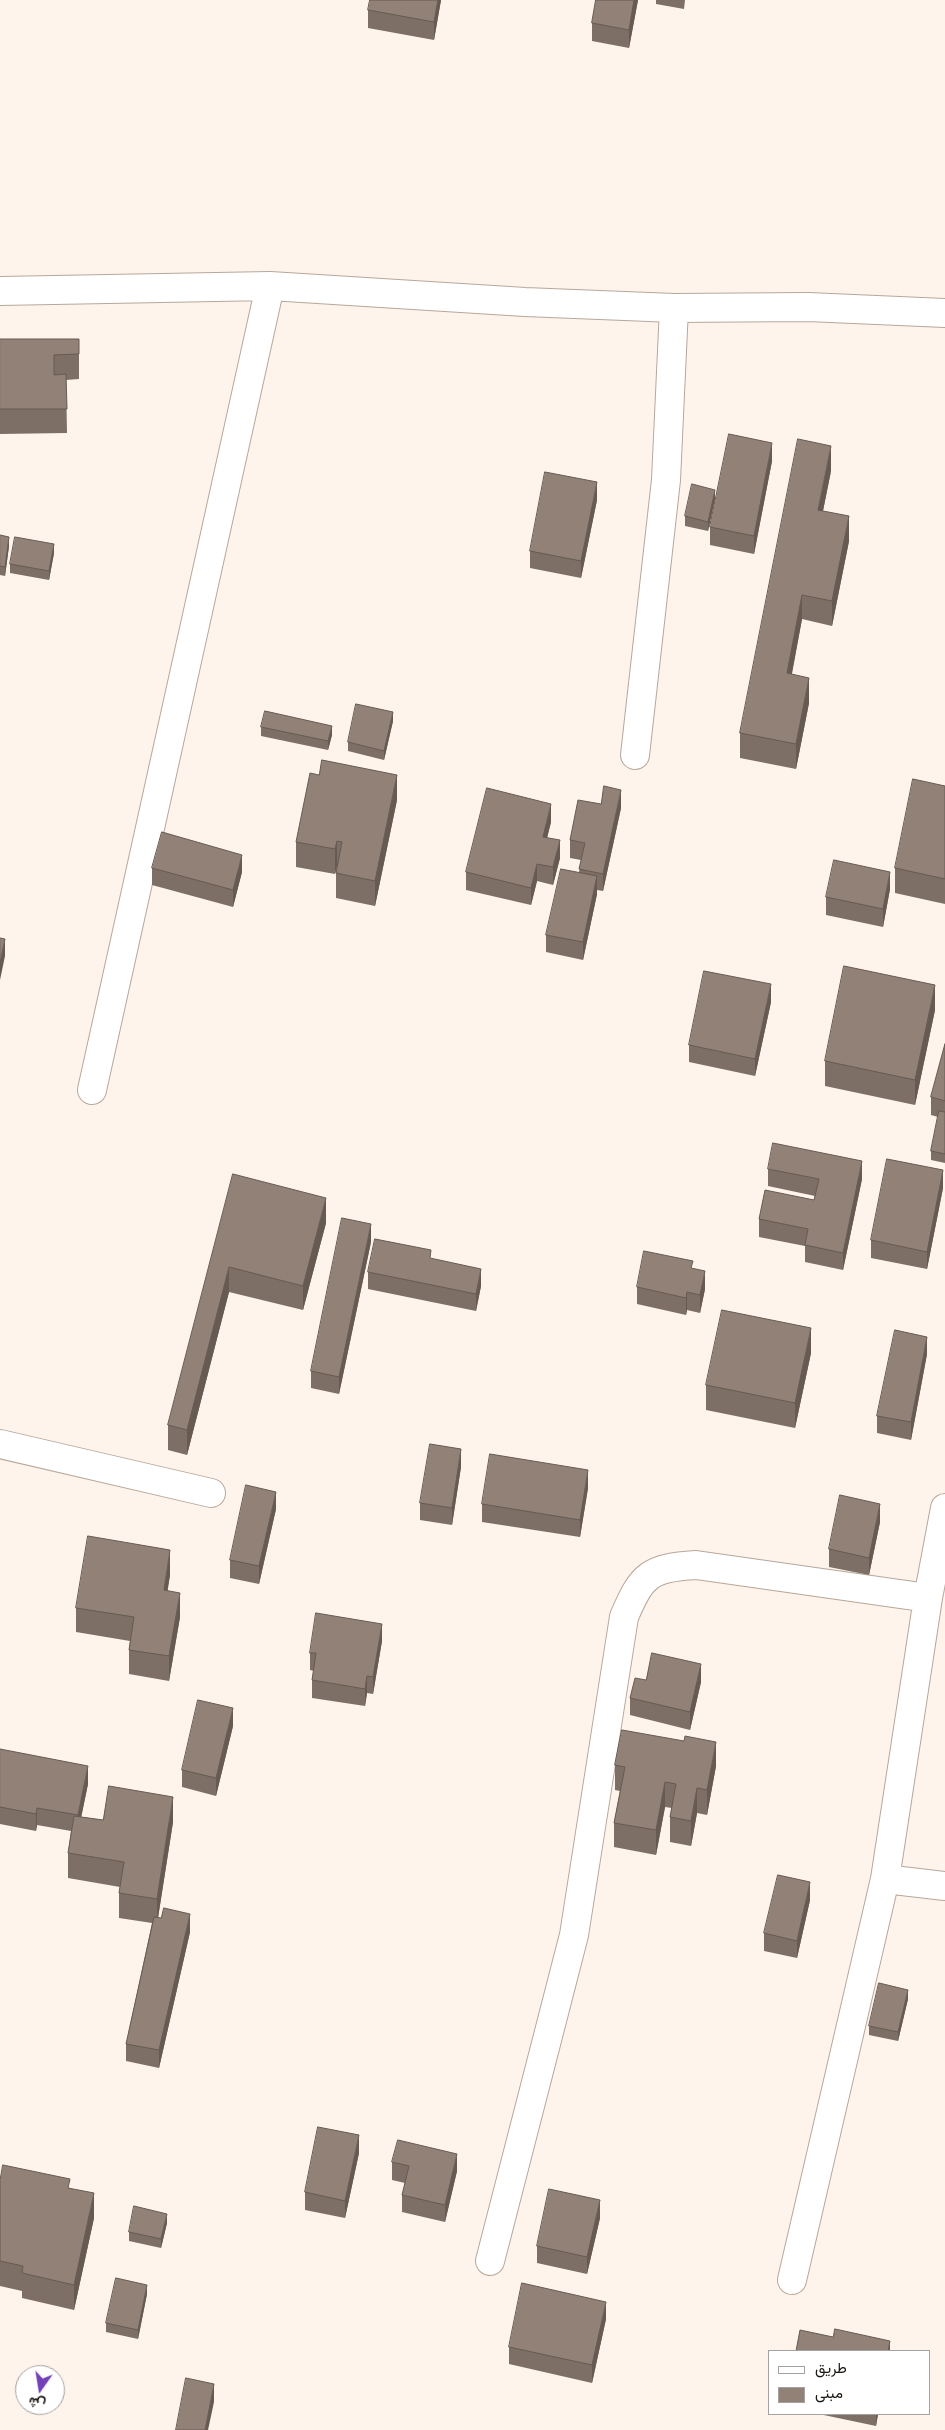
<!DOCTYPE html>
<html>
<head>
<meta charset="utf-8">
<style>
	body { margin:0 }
	#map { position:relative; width:945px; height:2430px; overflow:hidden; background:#fef4ec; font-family:"IBM Plex Sans",Vazirmatn,sans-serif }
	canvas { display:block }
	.legend { position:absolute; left:768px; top:2350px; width:162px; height:65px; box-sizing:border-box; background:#fff; border:1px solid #a4a1a0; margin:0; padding:6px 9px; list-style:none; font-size:15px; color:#1b1511 }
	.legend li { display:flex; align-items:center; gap:10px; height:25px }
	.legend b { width:25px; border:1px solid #a4a1a0 }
	.north { position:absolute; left:15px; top:2365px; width:50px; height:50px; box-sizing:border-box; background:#fff; border:1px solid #a4a1a0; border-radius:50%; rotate:193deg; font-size:14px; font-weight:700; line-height:20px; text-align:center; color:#1b1511 }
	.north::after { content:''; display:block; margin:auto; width:18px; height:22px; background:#7441b9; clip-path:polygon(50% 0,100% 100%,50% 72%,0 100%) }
</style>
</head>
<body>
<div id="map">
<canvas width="945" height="2430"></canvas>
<ul class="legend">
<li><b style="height:6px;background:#fff"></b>طريق</li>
<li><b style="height:14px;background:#918176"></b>مبنى</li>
</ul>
<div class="north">ش</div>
</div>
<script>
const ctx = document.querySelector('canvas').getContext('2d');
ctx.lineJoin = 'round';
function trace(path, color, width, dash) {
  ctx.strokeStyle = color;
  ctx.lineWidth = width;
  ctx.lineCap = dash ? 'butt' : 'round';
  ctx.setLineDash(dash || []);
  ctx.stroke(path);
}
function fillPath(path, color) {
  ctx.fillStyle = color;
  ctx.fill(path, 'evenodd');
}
const minor = new Path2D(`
	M0,291L270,286L525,302L674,308L808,307L945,313
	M635,755L666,480L674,308
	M92,1090L270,286
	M0,1444L211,1493
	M885,1879L945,1886
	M490,2261L574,1935L624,1617C642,1574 650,1568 696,1565L928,1598
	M792,2280L885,1879L928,1598L945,1508`);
trace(minor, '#b7a79b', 30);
trace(minor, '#fff', 28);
fillPath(new Path2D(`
	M441,0L434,40L368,28V10Z
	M596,0H638L629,48L592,41V23Z
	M656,0H685L684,9L656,4Z
	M0,339H79V379L66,380L67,433L0,434Z
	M772,461L754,554L710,545V527Z
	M831,471L823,511L849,541L832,626L802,619L792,674L809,703L796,769L740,758V733Z
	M715,499L708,531L685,526V516Z
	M597,500L581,578L530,568V551Z
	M0,535L9,546L5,576L0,575Z
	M54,553L49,580L10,573V564Z
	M393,721L384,760L348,751V742Z
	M261,727L332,735L328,750L261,736Z
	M945,786V904L895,893V868Z
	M397,800L375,906L336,898V873L337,866L335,874L296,867V842Z
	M621,808L603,891L597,890V894L583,960L546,952V935L579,872L581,860L570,858V840Z
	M551,822L547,838L560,858L553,885L537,881L531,905L466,890V872Z
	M152,868L242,872L233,907L152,885Z
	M890,889L883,927L826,915V897Z
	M771,1002L755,1076L689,1062V1045Z
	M935,1010L915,1105L825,1086V1061Z
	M945,1044V1163L931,1160V1151L938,1117L931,1115V1097Z
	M768,1169L862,1179L843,1270L805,1262V1246L759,1237V1219L814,1200L815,1196L768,1186Z
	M233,1174L326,1223L303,1310L229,1292L187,1455L168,1450V1425Z
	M943,1188L927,1269L871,1258V1240Z
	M371,1242L339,1394L311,1388V1371Z
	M693,1269L705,1289L700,1313L687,1310L686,1315L637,1304V1287Z
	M368,1272L481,1286L476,1311L368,1289Z
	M811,1353L795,1428L706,1410V1385Z
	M927,1354L911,1440L877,1433V1416Z
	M461,1467L452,1525L420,1520V1503Z
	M588,1488L580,1537L482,1522V1504Z
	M276,1509L259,1584L230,1578V1560Z
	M880,1522L869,1575L829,1567V1549Z
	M170,1575L167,1591L180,1617L169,1681L129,1674V1650L130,1641L76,1632V1608Z
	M382,1641L373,1694L367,1693L365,1706L312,1698V1680L314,1671L310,1670V1653Z
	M646,1680L701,1682L690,1730L630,1715V1698Z
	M233,1726L216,1796L182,1787V1770Z
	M0,1749L88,1784L81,1817L103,1820L173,1822L158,1918L190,1932L159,2068L126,2061V2044L152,1923L119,1918V1893L120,1887L68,1878V1853L71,1831L37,1825L36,1831L0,1824Z
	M615,1765L716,1766L707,1815L697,1813L691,1846L670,1842V1817L672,1808L665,1807L656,1855L614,1847V1823L620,1791L615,1790Z
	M810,1900L797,1958L764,1951V1933Z
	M908,1999L898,2041L869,2035V2026Z
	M359,2153L345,2218L305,2210V2192Z
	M392,2162L457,2171L445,2222L402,2212V2195L405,2183L392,2180Z
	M0,2181L70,2188L94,2218L74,2310L22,2298V2291L0,2286Z
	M600,2218L587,2274L537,2263V2246Z
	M167,2223L161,2248L129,2241V2232Z
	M147,2294L138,2339L106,2332V2323Z
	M606,2319L592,2383L509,2364V2347Z
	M819,2414H878L876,2426Z`), '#7d6f65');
fillPath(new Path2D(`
	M438,0H441L434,40V22Z
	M634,0H638L629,48V30Z
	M772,443V461L754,554V536Z
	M831,446V471L818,535V510Z
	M597,482V500L581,578V561Z
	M715,490V499L708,531V522Z
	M849,516V541L832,626V601Z
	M9,537V546L5,576V567Z
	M54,544V553L49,580V571Z
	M802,595V619L787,698V673Z
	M809,678V703L796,769V744Z
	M393,712V721L384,760V751Z
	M332,726V735L328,750V741Z
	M397,775V800L375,906V881Z
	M621,790V808L603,891V874Z
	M551,804V822L543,854V837Z
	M560,840V858L553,885V867Z
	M337,841V865L335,874V849Z
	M242,855V872L233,907V890Z
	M537,864V881L531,905V888Z
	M890,872V889L883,927V909Z
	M597,876V894L583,960V942Z
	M5,939V956L0,980V963Z
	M771,984V1002L755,1076V1059Z
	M935,985V1010L915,1105V1080Z
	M862,1161V1179L843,1270V1253Z
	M943,1170V1188L927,1269V1252Z
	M326,1198V1223L303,1310V1286Z
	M371,1224V1242L339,1394V1377Z
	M229,1267V1292L187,1455V1430Z
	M481,1269V1286L476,1311V1294Z
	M705,1271V1289L700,1313V1295Z
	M687,1292V1310L686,1315V1298Z
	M811,1328V1353L795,1428V1403Z
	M927,1337V1354L911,1440V1422Z
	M461,1449V1467L452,1525V1508Z
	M588,1470V1488L580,1537V1520Z
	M276,1492V1509L259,1584V1566Z
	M880,1504V1522L869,1575V1558Z
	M170,1550V1575L164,1615V1590Z
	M180,1593V1617L169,1681V1656Z
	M382,1624V1641L373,1694V1677Z
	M701,1664V1682L690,1730V1712Z
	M367,1676V1693L365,1706V1689Z
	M233,1708V1726L216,1796V1778Z
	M716,1742V1766L707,1815V1790Z
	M88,1766V1784L78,1833V1815Z
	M665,1782V1807L656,1855V1830Z
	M697,1788V1813L691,1846V1821Z
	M173,1797V1822L157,1924V1899Z
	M37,1808V1825L36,1831V1814Z
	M810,1882V1900L797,1958V1941Z
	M190,1914V1932L159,2068V2050Z
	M908,1990V1999L898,2041V2032Z
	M359,2135V2153L345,2218V2201Z
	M457,2154V2171L445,2222V2205Z
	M94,2193V2218L74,2310V2285Z
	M600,2200V2218L587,2274V2257Z
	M167,2214V2223L161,2248V2239Z
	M147,2285V2294L138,2339V2330Z
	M606,2302V2319L592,2383V2365Z
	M890,2341V2351H888Z
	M214,2384V2402L208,2430H205Z
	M876,2414H878L876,2426Z`), '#665a53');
const building = new Path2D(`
	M370,0H438L434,22L368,10Z
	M596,0H634L629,30L592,23Z
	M0,339H79V354L54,355V375L66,374L67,409H0Z
	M729,434L772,443L754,536L710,527Z
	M798,439L831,446L818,510L849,516L832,601L802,595L787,673L809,678L796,744L740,733Z
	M545,472L597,482L581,561L530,551Z
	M692,484L715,490L708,522L685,516Z
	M0,535L9,537L5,567L0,566Z
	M15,537L54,544L49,571L10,564Z
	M356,704L393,712L384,751L348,742Z
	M265,711L332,726L328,741L261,727Z
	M322,760L397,775L375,881L336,873L342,842L337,841L335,849L296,842L310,773L319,775Z
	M913,779L945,786V879L895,868Z
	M604,786L621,790L603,874L579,869L585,843L570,840L578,800L601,804Z
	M487,788L551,804L543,837L560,840L553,867L537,864L531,888L466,872Z
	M162,832L242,855L233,890L152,868Z
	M834,860L890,872L883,909L826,897Z
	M561,869L597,876L583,942L546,935Z
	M0,938L5,939L0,963Z
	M844,966L935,985L915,1080L825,1061Z
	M704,971L771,984L755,1059L689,1045Z
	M945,1044V1101L931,1097Z
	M939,1111L945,1112V1154L931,1151Z
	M773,1143L862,1161L843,1253L805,1245L808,1229L759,1219L765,1190L814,1200L819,1179L768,1169Z
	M887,1159L943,1170L927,1252L871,1240Z
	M233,1174L326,1198L303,1286L229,1267L187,1430L168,1425Z
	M342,1218L371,1224L339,1377L311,1371Z
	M375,1239L431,1250L430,1258L481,1269L476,1294L368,1272Z
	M644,1251L693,1261L691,1268L705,1271L700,1295L687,1292L686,1298L637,1287Z
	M722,1310L811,1328L795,1403L706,1385Z
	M895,1330L927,1337L911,1422L877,1416Z
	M430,1444L461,1449L452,1508L420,1503Z
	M490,1454L588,1470L580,1520L482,1504Z
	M246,1485L276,1492L259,1566L230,1560Z
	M840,1495L880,1504L869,1558L829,1549Z
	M88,1536L170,1550L164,1590L180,1593L169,1656L129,1650L134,1617L76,1608Z
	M316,1613L382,1624L373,1677L367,1676L365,1689L312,1680L316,1653H310Z
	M652,1653L701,1664L690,1712L630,1698L635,1678L646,1680Z
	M198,1700L233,1708L216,1778L182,1770Z
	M622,1730L684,1741L685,1736L716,1742L707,1790L697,1788L691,1821L670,1817L676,1784L665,1782L656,1830L614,1823L625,1767L615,1765Z
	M0,1749L88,1766L78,1815L37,1808L36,1814L0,1807Z
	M109,1786L173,1797L157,1899L119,1893L124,1862L68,1853L74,1816L103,1820Z
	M778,1875L810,1882L797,1941L764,1933Z
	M164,1908L190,1914L159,2050L126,2044L154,1917L161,1918Z
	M879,1983L908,1990L898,2032L869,2026Z
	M318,2127L359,2135L345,2201L305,2192Z
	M398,2140L457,2154L445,2205L402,2195L409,2166L392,2162Z
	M3,2165L70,2179L68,2188L94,2193L74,2285L22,2273L23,2266L0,2261V2181Z
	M549,2189L600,2200L587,2257L537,2246Z
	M134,2206L167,2214L161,2239L129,2232Z
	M116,2278L147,2285L138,2330L106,2323Z
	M522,2283L606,2302L592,2365L509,2347Z
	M835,2329L890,2341L888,2351H796L800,2330L833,2337Z
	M186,2378L214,2384L205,2430H176Z`);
fillPath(building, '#918176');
trace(building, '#665a53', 1);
</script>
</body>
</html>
